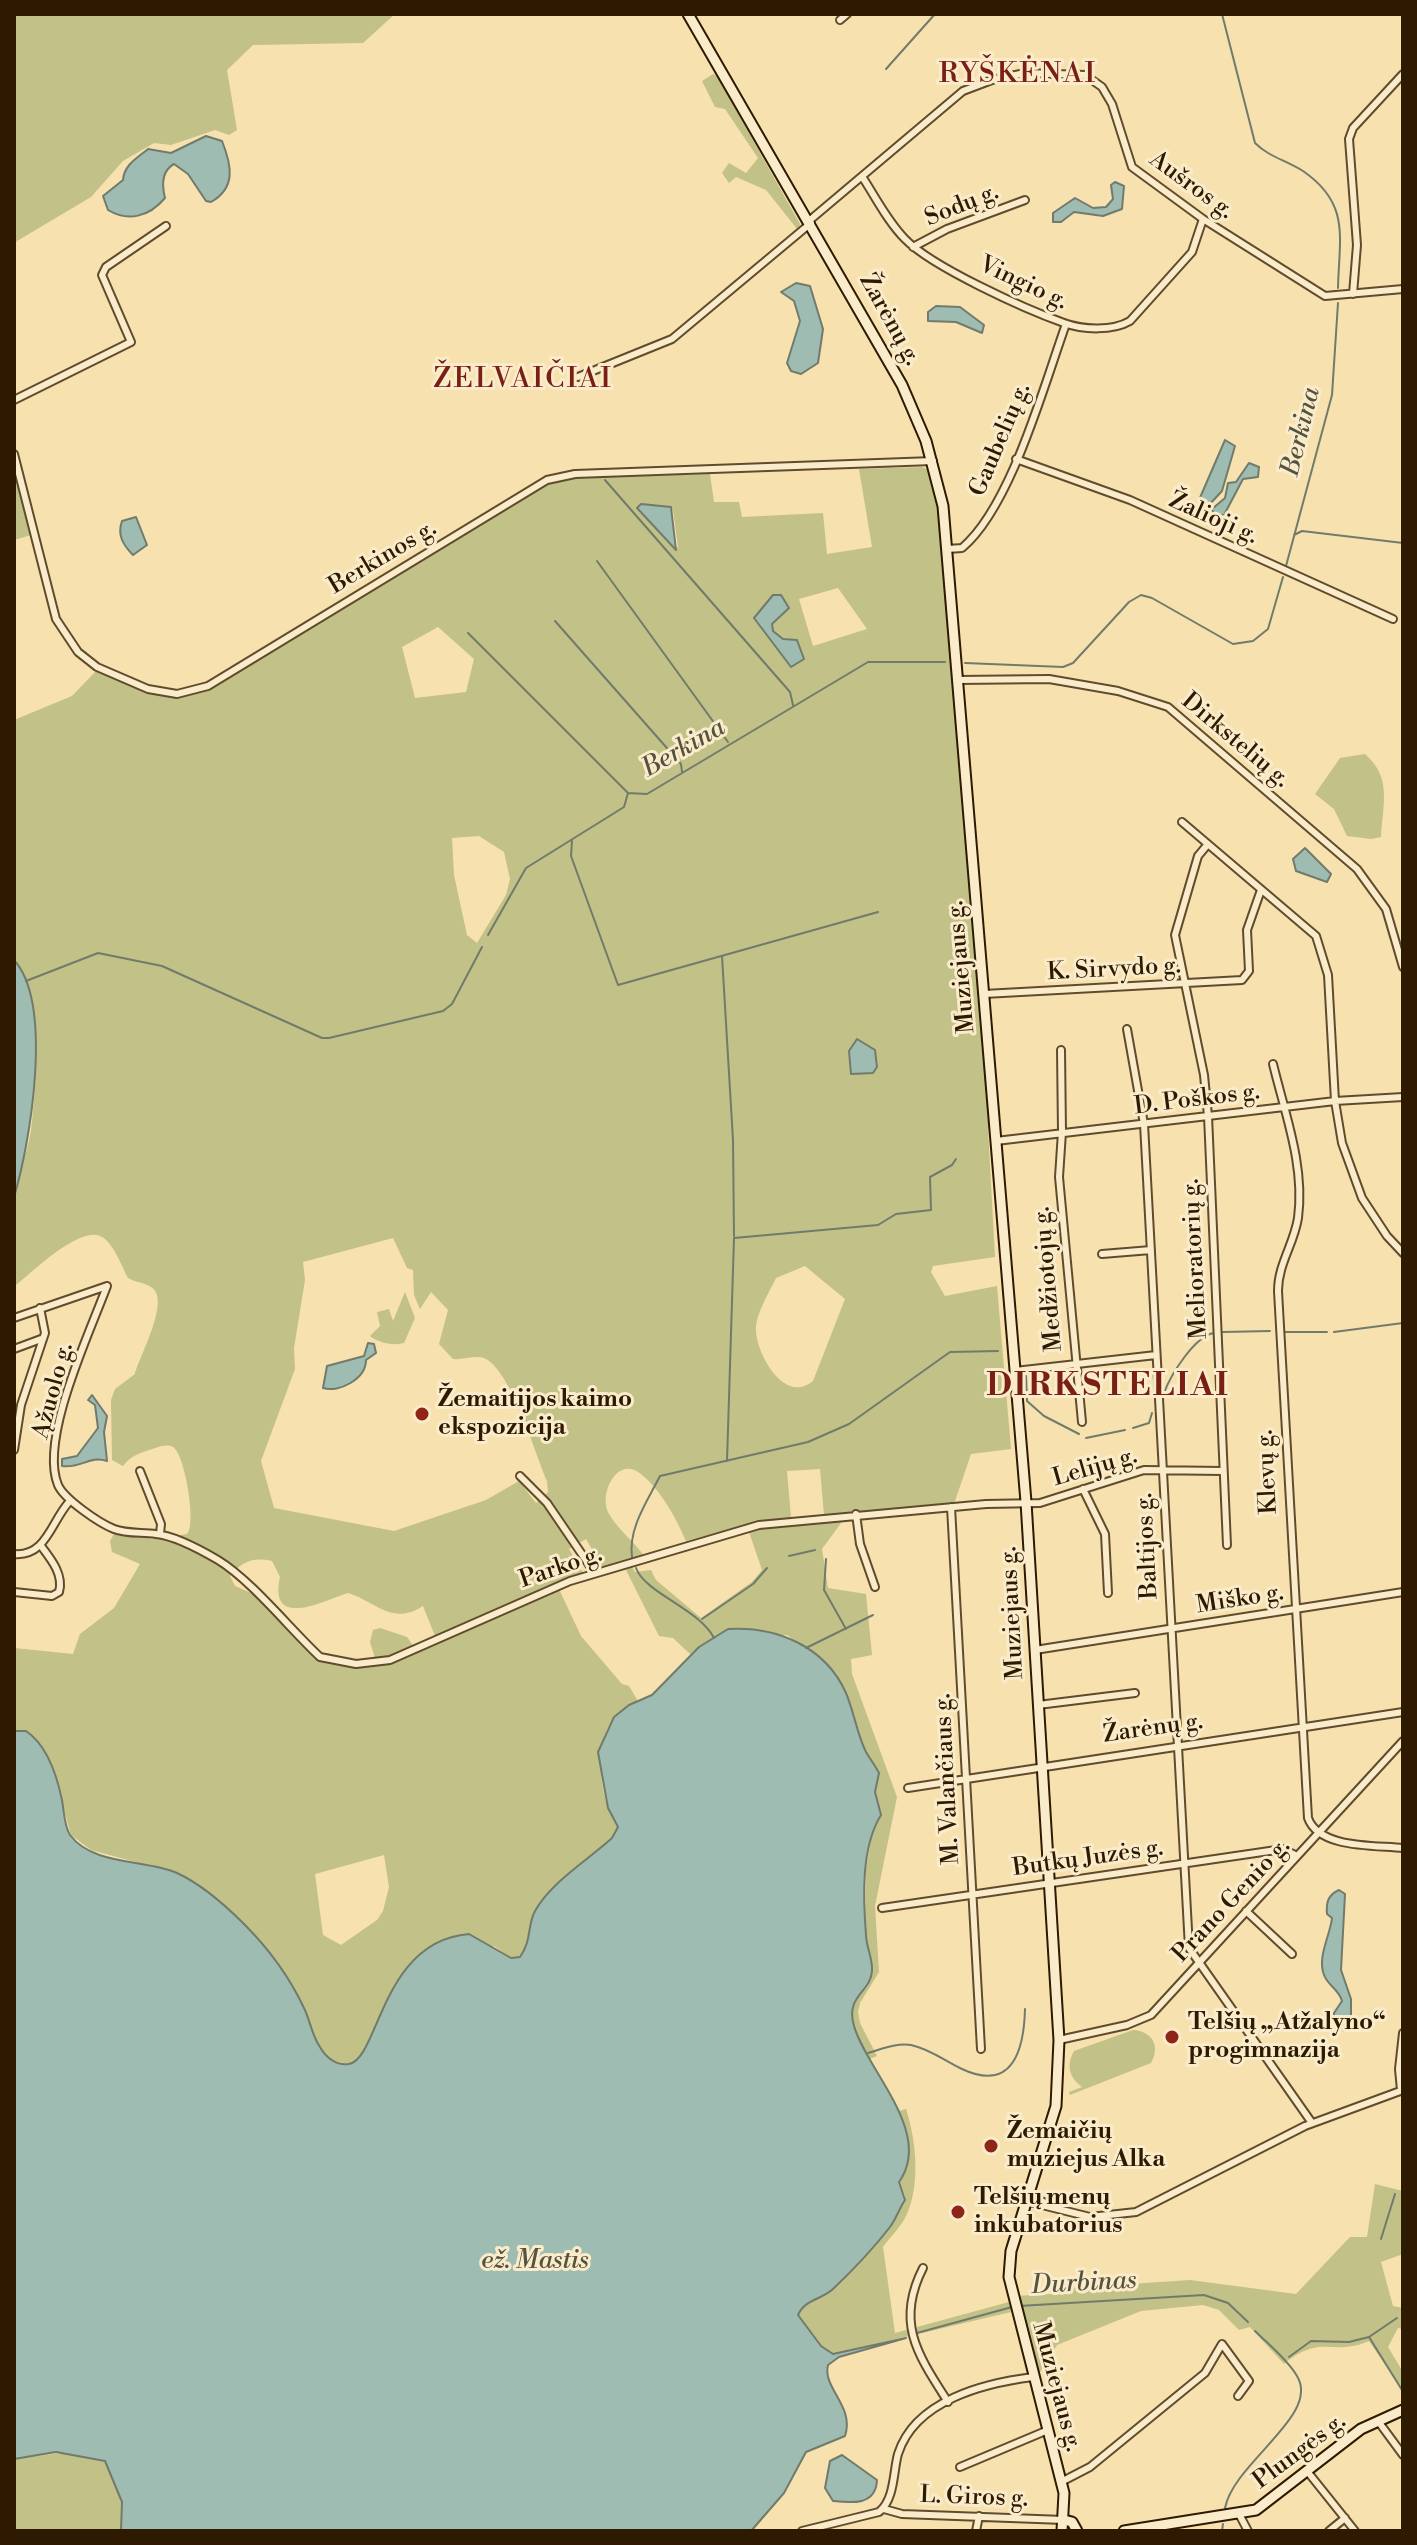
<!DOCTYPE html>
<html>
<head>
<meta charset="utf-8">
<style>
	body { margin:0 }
	#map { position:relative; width:1417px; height:2545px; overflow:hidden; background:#f7e1af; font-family:"Libre Bodoni",serif }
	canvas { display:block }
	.frame { position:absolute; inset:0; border:16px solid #2d1a01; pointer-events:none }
</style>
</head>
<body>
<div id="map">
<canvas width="1417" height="2545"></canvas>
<div class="frame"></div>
</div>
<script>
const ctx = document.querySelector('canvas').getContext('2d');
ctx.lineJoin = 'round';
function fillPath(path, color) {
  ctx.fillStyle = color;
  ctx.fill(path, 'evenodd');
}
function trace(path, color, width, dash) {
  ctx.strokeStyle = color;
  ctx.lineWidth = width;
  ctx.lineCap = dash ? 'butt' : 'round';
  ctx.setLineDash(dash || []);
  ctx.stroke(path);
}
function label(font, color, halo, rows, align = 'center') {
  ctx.font = font + ' "Libre Bodoni",serif';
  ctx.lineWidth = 6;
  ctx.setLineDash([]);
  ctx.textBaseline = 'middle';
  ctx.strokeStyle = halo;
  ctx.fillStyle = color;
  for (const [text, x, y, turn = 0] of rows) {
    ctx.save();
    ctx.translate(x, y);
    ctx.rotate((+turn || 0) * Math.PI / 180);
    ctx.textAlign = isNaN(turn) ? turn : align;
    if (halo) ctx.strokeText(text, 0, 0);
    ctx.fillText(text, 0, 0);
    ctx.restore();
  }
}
fillPath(new Path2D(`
	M14,14H395L363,43L253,45L227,70L237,130L229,135L215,130L171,145L154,143L123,161L91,197L17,241L14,246Z
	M713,74L717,76L800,224L798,230L766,190L736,177L729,183L722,173L729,163L746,173L758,158L725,109L715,107L702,81Z
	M14,462L31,535L14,540Z
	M922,467L927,469L934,488L945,561L992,1128L988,1129L995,1257L933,1266L931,1272L945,1296L997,1286L1011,1449L971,1454L954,1504L824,1515L820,1469L787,1471L791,1518L758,1522L686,1541C676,1518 661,1490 641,1474C618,1455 599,1492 608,1512C616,1528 634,1541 644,1556L602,1567L586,1539L569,1549L583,1573L435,1636L423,1606C392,1626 377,1602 348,1593C325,1600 268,1631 280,1577L272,1561C252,1557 243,1561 230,1576L235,1586L251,1593L319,1660L338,1665L390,1663L558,1587L581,1636L622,1684L629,1686L639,1703C594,1714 597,1769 607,1805C610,1813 616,1818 618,1827L612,1838C589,1860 551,1882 535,1911C527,1926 532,1940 520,1957L511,1958L494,1946L372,2037L358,2061L349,2064L330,2060L319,2046L294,1987L277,1961L219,1902L180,1874L91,1850L71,1835L52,1766L42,1748L19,1731H14V1648L73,1654L80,1634L114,1608L140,1564L112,1552L110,1541L115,1532L154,1539L187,1534C197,1526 185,1454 173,1447C166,1443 156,1448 149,1450C137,1454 131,1456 123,1466L112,1460L111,1400L115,1389L135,1374C138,1359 172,1299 151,1287C144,1282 136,1283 128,1278C122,1267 113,1241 100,1236C78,1227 30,1274 14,1287C14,1258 9,1224 15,1194C19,1170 30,1147 32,1122C37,1080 43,992 14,960V720L72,696L97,670L161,694L201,692L546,484L572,477L710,474L714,502H739L742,517L823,513L827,554L872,547L859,469ZM652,506L673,510L678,547L674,549L637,508ZM838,588L867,629L813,646L799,599ZM438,627L474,659L466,692L415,698L402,647ZM479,836L504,852L510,879L506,895L477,943L467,935L454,875L452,838ZM393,1238L407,1268L413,1270L414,1295L420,1309L431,1292L448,1310L439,1344L453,1359C463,1360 475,1355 484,1358C510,1368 535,1453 547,1481L548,1492L536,1503L519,1481L486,1500L394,1531L274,1508L261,1461L295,1369L294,1348L305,1280L303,1262ZM805,1266L845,1299L813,1381C785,1405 757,1355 756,1331C755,1315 769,1293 776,1278ZM384,1855L389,1887L383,1911L377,1920L341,1945L323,1935L315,1874Z
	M1365,754C1392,778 1383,802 1381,837L1371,839L1347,836L1334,809L1315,794L1340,758Z
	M405,1292L415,1318L404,1343C394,1346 378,1343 370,1336L380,1326L377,1312L389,1309L393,1321Z
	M844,1519L822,1549L828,1588L866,1594L872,1655L851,1659L852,1674L897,1797L875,1906L879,1972L860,2003L858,2012L860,2023L877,2056L869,2059L854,2028L851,2012L872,1970L865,1932L866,1870L872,1833L881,1815L875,1791L879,1773L866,1753L838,1680L821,1660L787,1635L699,1647L690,1654L673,1638L659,1636L626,1570L632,1567L635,1572L651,1570L656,1580L701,1618L752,1582L762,1570L749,1532L791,1523Z
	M380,1628L407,1637L414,1647L376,1661L370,1642L373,1630Z
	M1133,2030C1152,2031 1161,2046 1151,2063L1070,2095L1069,2092L1082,2087C1069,2077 1066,2065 1074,2051Z
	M906,2109C916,2140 921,2185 906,2216C901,2227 890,2237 883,2247L895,2333L1009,2302L1011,2312L833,2354L821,2346L798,2315C805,2299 821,2299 832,2289C854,2271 900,2221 905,2196L899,2181C913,2163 906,2131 899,2111Z
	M1375,2184L1403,2191V2254L1381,2262L1393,2306L1403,2308L1402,2329L1398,2328L1388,2347L1403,2372V2391L1369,2341C1332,2357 1322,2333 1284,2364L1250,2327L1239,2330L1219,2310L1203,2305L1141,2311L1057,2345L1037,2377L1015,2296L1069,2293V2288L1190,2280L1296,2294L1350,2237H1367Z
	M62,2453L105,2461C123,2481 122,2507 121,2531H14V2459Z`), '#c2c187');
const water = new Path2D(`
	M206,136L222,141C232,166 236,188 211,202L206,201L188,174L174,164C161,171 162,186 165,198C149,217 128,222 108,210L103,196L123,180C124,165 137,158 148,149L171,153Z
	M1115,182L1124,186L1122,209L1103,216L1074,212L1061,222H1053V213L1075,198L1093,208L1106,207L1113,199L1111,185Z
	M796,283L810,286L823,329L818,363L801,374L791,371L787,363L800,321L794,301L781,292Z
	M936,306L960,307L984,325L982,333L956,322L928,321V312Z
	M1225,440L1235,446L1222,491L1208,506L1199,500Z
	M1249,463L1259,467L1258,477L1243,479L1224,515L1214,516L1212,509L1225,498L1228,483L1236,482Z
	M641,504L671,507L676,550L637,508Z
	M136,517L147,545L133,555C123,545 117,535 122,521Z
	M773,595H781L789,608L772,624L773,631L783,639L797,640L804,659L791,667L754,618Z
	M1305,848L1331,874L1327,882L1296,871L1293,859Z
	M14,960C54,1004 30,1144 14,1197Z
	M857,1039L875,1050L877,1067L873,1073L851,1074L849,1051Z
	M368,1343L374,1344L376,1353L366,1360C366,1379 339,1393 323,1388L327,1366L364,1356Z
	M92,1395L107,1416L104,1432L107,1461C90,1455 80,1469 62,1466V1459L77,1456L98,1428L95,1405L88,1400Z
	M728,1629C776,1626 825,1646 846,1693C854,1712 857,1734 866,1752C870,1759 875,1765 879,1773L875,1792L881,1815C861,1847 863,1898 866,1935C866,1946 873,1959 872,1971C871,1992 845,1996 854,2026C867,2071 934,2133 899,2182L905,2200C899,2209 896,2219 890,2227C873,2249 853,2270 833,2289C821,2300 805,2299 798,2315L821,2346L833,2354L906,2338L839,2357L828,2365C822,2388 855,2406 845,2436L806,2452L784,2493L751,2531H121L122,2502L105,2461L56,2452L14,2459V1731H26C47,1745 57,1776 62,1800C64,1811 64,1825 70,1835C93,1866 146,1859 177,1873C201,1884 226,1906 244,1924C269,1949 289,1976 304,2008C310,2020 312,2036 320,2047C326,2058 337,2066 349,2064C379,2059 381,1941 469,1934L511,1958L520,1957C532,1940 527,1926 535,1911C551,1882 588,1860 612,1838L618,1827L608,1808L598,1752L614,1717L629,1705L652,1695L699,1647Z
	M1339,1890L1345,1894L1341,1970L1351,1999V2026L1344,2031L1334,2021V2013L1342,2001C1339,1989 1328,1986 1324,1975C1317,1957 1330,1936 1332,1918L1327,1914C1326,1902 1328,1895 1339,1890Z
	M842,2455L877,2480C876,2506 851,2503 833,2501L825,2488L830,2461Z`);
fillPath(water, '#9fbcb3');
trace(water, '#717b6c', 2);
trace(new Path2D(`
	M1222,14L1255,143C1269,157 1286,160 1303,171C1351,204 1339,238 1338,288
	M886,69L935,14
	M605,480L790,692L793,705
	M1294,535L1302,531L1403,543
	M597,561L728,742
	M1286,566L1332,395L1338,303
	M555,621L681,764L682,772
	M468,633L628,793
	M965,663L1063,667L1073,663L1129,602L1141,595L1152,598L1233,644L1253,641L1268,629L1283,577
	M572,841L571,856L618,985L878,912
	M488,935L526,868L624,807L628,793L647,794L868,662H945
	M722,956L733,1140L734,1236
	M26,981L98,953L162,966L322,1038H329L443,1011L452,1004L482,947
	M1223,1332L1270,1331
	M1285,1332H1327
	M1334,1332L1403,1323
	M1026,1376L1027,1401L1044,1416L1079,1434
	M1164,1393C1171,1374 1195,1336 1214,1333
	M1133,1428L1149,1423L1152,1413
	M1086,1438L1125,1430
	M727,1461L734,1238L878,1225L896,1214L931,1210L930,1177L952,1165L956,1159
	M789,1556L815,1550
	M632,1557C628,1528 648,1500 660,1476L808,1442L849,1424L950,1352L998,1351
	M826,1559L824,1590L846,1629
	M636,1568C645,1593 699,1609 714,1638
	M702,1619L753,1584L767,1568
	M806,1648L873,1615
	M868,2053C882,2049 896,2043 911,2045C930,2049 945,2061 962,2069C1013,2093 1024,2049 1025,2009
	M1381,2239L1395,2194
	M1019,2306L1204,2295L1228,2303L1248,2322
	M917,2333L1012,2307
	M1369,2337L1402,2390
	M1289,2357L1311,2341L1349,2342L1369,2337L1397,2318
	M1225,2508C1234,2462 1321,2415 1297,2376C1287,2359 1269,2345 1255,2331
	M1222,2531L1223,2524`), '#717b6c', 2);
const street = new Path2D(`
	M840,20L847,14
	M863,178C876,198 888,222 905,239C932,267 1025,309 1064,323C1083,330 1113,331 1130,321L1192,252L1203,219
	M810,220L963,91L992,80L1025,73L1085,75L1102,87L1112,104L1132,167L1203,219L1325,296L1403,289
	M913,247L947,229L1025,200
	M1353,294L1357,245L1349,139L1353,128L1403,74
	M578,377L672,339L811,223
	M14,400L131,342L102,275L106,267L166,226
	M14,454L56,619L78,652L97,667L148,689L177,694L208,686L547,480L575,474L933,461
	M1016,459L1130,500L1393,619
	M947,549L962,548C1011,507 1044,385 1066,324
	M958,680L1049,679L1118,691L1168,707L1357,869L1386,909L1403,967
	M1182,822L1316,936L1328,975L1335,1101L1342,1143L1362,1198L1387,1236L1403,1253
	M1208,844L1198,856L1175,935L1204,1075L1208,1116L1227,1545
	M984,994L1242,980L1249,971L1247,930L1261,890
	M1127,1029L1144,1124L1189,1948L1312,2123
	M1061,1050L1062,1132L1059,1177L1082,1422
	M1273,1064C1285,1114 1305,1166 1298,1218C1294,1244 1278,1264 1278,1291L1308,1818C1319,1849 1376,1845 1403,1848
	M996,1141L1335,1101L1403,1097
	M1102,1254L1151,1250
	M107,1286C90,1332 39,1439 58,1485C64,1499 99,1523 114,1529C127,1534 142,1532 156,1534C176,1536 201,1550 218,1560C251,1580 290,1629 320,1657L356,1664L390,1660L570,1581L759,1525L986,1504L1040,1503L1144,1470L1223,1471
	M14,1318L107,1286
	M14,1349L41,1339
	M1015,1371L1156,1355
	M14,1450L21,1405L45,1333L40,1308
	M140,1471L161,1524L160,1534
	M520,1476L547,1503L594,1572
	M1083,1489L1105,1534L1108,1593
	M951,1507L981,2049
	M856,1514L860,1544L875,1587
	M14,1554C46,1557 51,1522 69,1502
	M14,1592L52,1596L59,1592C64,1575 51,1559 41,1546
	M1035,1650L1403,1592
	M1038,1705L1135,1693
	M908,1788L1403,1712
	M882,1908L1283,1849L1297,1856
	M1246,1911L1292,1954
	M1059,2040L1127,2025L1151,2015L1403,1741
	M1401,2090L1399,2069L1403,2033
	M1027,2196L1049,2204
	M1026,2201L1090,2217L1136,2212L1305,2126L1403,2090
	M923,2268C895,2323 918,2355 948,2402
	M1378,2421L1403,2455
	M960,2467L1048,2430
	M1307,2471L1355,2531
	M1061,2482L1090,2467L1205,2373L1222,2344L1249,2381L1238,2396
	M884,2509L902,2514L1064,2520
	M1239,2514L1248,2531
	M802,2531L879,2512C895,2499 893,2472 898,2454C915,2400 985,2383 1033,2377
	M976,2531L979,2516
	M1329,2531L1345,2518`);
const secondary = new Path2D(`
	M688,14L902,385L926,441L943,506L1026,1502L1059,2040L1056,2106L1011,2251L1009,2277L1064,2493L1062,2531
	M1064,2520L1072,2522L1077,2531
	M1124,2531L1256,2510L1361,2429L1403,2410`);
trace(street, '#604c2c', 10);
trace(secondary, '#2d1a01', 13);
trace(street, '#faeccb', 6);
trace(secondary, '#faeccb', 9);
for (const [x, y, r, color] of [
	[422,1414,8,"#8f2418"],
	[1172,2037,8,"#8f2418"],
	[991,2146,8,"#8f2418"],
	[958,2212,8,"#8f2418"]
]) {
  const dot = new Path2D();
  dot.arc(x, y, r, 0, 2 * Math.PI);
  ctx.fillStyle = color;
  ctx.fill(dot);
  trace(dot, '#faeccb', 3);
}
label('24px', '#2d1a01', '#faeccb', [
	["Aušros g.",1191,186,36],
	["Sodų g.",962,206,-22],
	["Vingio g.",1023,284,25],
	["Žarėnų g.",889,320,61],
	["Gaubelių g.",1001,440,-67],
	["Žalioji g.",1213,519,24],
	["Berkinos g.",383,558,-31],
	["Dirkstelių g.",1235,741,40],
	["Muziejaus g.",962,967,-95],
	["K. Sirvydo g.",1114,970,-3],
	["D. Poškos g.",1197,1100,-7],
	["Melioratorių g.",1196,1259,-93],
	["Medžiotojų g.",1049,1279,-95],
	["Ąžuolo g.",54,1391,-75],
	["Lelijų g.",1095,1468,-16],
	["Klevų g.",1268,1472,-93],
	["Baltijos g.",1148,1546,-93],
	["Parko g.",561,1568,-19],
	["Miško g.",1240,1600,-9],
	["Muziejaus g.",1013,1613,-93],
	["Žarėnų g.",1153,1729,-8],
	["M. Valančiaus g.",948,1779,-93],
	["Butkų Juzės g.",1088,1859,-8],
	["Prano Genio g.",1232,1901,-47],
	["Muziejaus g.",1056,2387,75],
	["Plungės g.",1300,2452,-37],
	["L. Giros g.",974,2498,2]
]);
label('bold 24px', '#2d1a01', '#faeccb', [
	["Žemaitijos kaimo",438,1400],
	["ekspozicija",438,1428],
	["Telšių „Atžalyno“",1188,2023],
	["progimnazija",1188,2051],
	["Žemaičių",1007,2132],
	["muziejus Alka",1007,2160],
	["Telšių menų",974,2198],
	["inkubatorius",974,2226]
], 'left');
label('italic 26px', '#55533f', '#faeccb', [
	["Berkina",1302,432,-76],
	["Berkina",684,749,-30],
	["ež. Mastis",535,2262],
	["Durbinas",1084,2284,-3]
]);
ctx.letterSpacing = '2px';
label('28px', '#7a1f14', '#faeccb', [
	["RYŠKĖNAI",1018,75],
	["ŽELVAIČIAI",523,380]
]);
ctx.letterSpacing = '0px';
ctx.letterSpacing = '2px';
label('bold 32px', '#7a1f14', '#faeccb', [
	["DIRKSTELIAI",1108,1387]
]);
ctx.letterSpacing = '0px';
</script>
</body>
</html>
